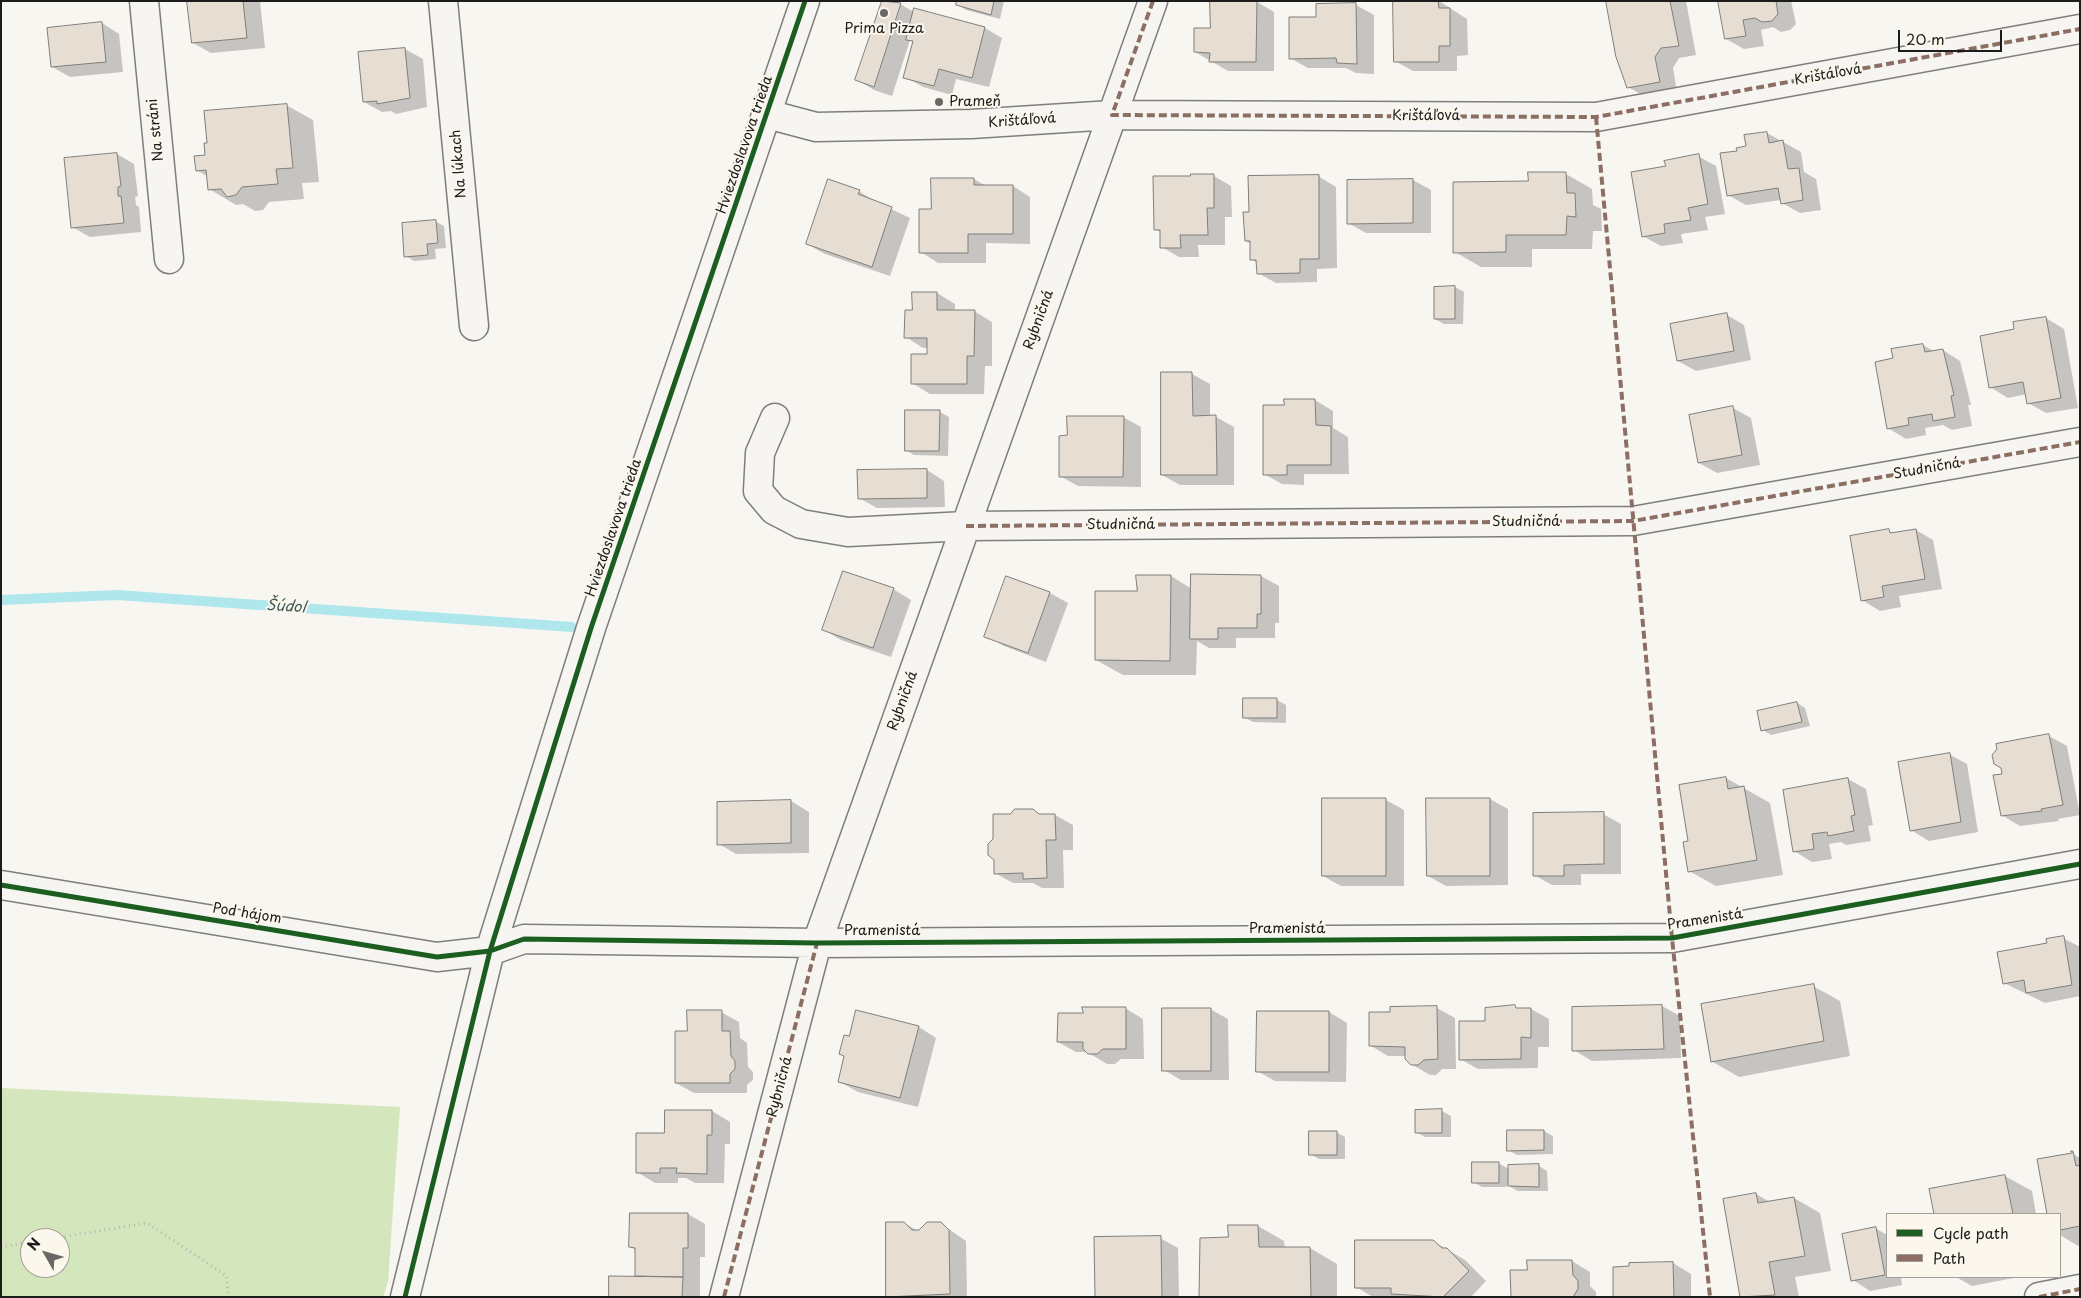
<!DOCTYPE html>
<html>
<head>
<meta charset="utf-8">
<style>
	body { margin:0 }
	#map { position:relative; width:2081px; height:1298px; overflow:hidden; background:#f8f6f0; font-family:"Playpen Sans",sans-serif }
	canvas { display:block }
	.frame { position:absolute; inset:0; border:2px solid #1c1c1c; pointer-events:none }
	.legend { position:absolute; left:1886px; top:1213px; width:175px; height:65px; box-sizing:border-box; background:#fbf7ec; border:1px solid #a29f99; margin:0; padding:6px 9px; list-style:none; font-size:15px; color:#1c1c1c }
	.legend li { display:flex; align-items:center; gap:10px; height:25px }
	.legend b { width:25px; border:1px solid #a29f99 }
	.north { position:absolute; left:20px; top:1228px; width:50px; height:50px; box-sizing:border-box; background:#fbf7ec; border:1px solid #a29f99; border-radius:50%; rotate:308deg; font-size:14px; font-weight:700; line-height:20px; text-align:center; color:#1c1c1c }
	.north::after { content:''; display:block; margin:auto; width:18px; height:22px; background:#696866; clip-path:polygon(50% 0,100% 100%,50% 72%,0 100%) }
	.scale { position:absolute; left:1898px; top:30px; width:104px; height:22px; box-sizing:border-box; border:2px solid #1c1c1c; border-top:0; padding-left:6px; font-size:15px; line-height:18px; white-space:nowrap; color:#1c1c1c; -webkit-text-stroke:4px #fbf7ec; paint-order:stroke }
</style>
</head>
<body>
<div id="map">
<canvas width="2081" height="1298"></canvas>
<div class="frame"></div>
<ul class="legend">
<li><b style="height:6px;background:#1b5e20"></b>Cycle path</li>
<li><b style="height:6px;background:#8d6e63"></b>Path</li>
</ul>
<div class="north">N</div>
<div class="scale">20 m</div>
</div>
<script>
const ctx = document.querySelector('canvas').getContext('2d');
ctx.lineJoin = 'round';
function fillPath(path, color) {
  ctx.fillStyle = color;
  ctx.fill(path, 'evenodd');
}
function trace(path, color, width, dash) {
  ctx.strokeStyle = color;
  ctx.lineWidth = width;
  ctx.lineCap = dash ? 'butt' : 'round';
  ctx.setLineDash(dash || []);
  ctx.stroke(path);
}
function label(font, color, halo, rows, align = 'center') {
  ctx.font = font + ' "Playpen Sans",sans-serif';
  ctx.lineWidth = 4;
  ctx.setLineDash([]);
  ctx.textBaseline = 'middle';
  ctx.strokeStyle = halo;
  ctx.fillStyle = color;
  for (const [text, x, y, turn = 0] of rows) {
    ctx.save();
    ctx.translate(x, y);
    ctx.rotate((+turn || 0) * Math.PI / 180);
    ctx.textAlign = isNaN(turn) ? turn : align;
    if (halo) ctx.strokeText(text, 0, 0);
    ctx.fillText(text, 0, 0);
    ctx.restore();
  }
}
fillPath(new Path2D(`
	M1,1088L400,1107L388,1282L383,1297H1ZM30,1238H60V1268H30Z`), '#d4e6bc');
fillPath(new Path2D(`
	M189,1H260L265,48L211,53L193,43Z
	M883,1L900,4L914,12L985,28L1002,38L989,87L956,79L952,95L923,87L905,77L914,43L910,40L892,96L874,90L856,79Z
	M959,1H1004L1000,19L966,10L958,5Z
	M1394,1H1439L1467,19L1468,55L1457,56V71H1413L1395,61Z
	M1608,1H1686L1696,55L1679,58L1673,68L1677,92L1646,97L1628,87Z
	M1719,1H1791L1796,24L1790,30L1781,32L1773,27L1761,30L1764,46L1744,49L1726,39Z
	M1257,2L1274,12V71H1228L1195,52L1212,29Z
	M1317,5H1356L1374,15V74L1356,73L1346,68H1308L1290,58L1317,18Z
	M102,23L119,34L123,72L70,77L52,67Z
	M405,49L423,59L427,107L396,114L391,111L382,112L364,102Z
	M286,105L313,120L319,182L302,183L304,199L269,202L263,210L255,211L243,204L236,205L209,189L208,177L197,170L206,156Z
	M1767,133L1801,152L1804,172L1816,179L1821,210L1800,213L1782,203L1781,200L1746,205L1728,195L1748,147Z
	M117,154L134,164L138,196L135,197L136,205L139,207L141,232L90,237L72,227Z
	M1698,156L1716,166L1725,214L1705,217L1708,230L1681,234L1683,243L1661,246L1643,236L1667,168Z
	M1566,174L1592,189L1593,205L1601,209L1602,231H1593L1592,249H1532V267H1481L1455,252L1530,183Z
	M1214,176L1231,186L1232,217H1225V245H1198L1199,257H1179L1162,247V233L1155,229Z
	M1318,176L1336,187L1337,268L1317,269V282L1276,283L1258,273V263L1251,259V244L1246,241L1250,213Z
	M974,179L986,186H1013L1030,197V244L986,243V263H938L921,252L932,210Z
	M1413,180L1431,190V233H1366L1348,223V181Z
	M859,191L876,202L910,218L890,276L825,254L807,244Z
	M435,221L444,226L446,248L435,249L436,259L414,261L406,256Z
	M1455,287L1464,292L1463,324H1444L1435,319Z
	M937,293L955,304V311H974L992,322V366H985L984,394H930L912,383L928,355V348H923L906,337L913,311Z
	M1727,315L1744,325L1751,360L1696,371L1678,361Z
	M2046,318L2064,329L2078,408L2046,413L2028,403L2027,394L2008,398L1990,387L2016,330Z
	M1923,345L1935,352L1943,350L1960,361L1971,405H1968L1972,426L1952,430L1943,425L1925,428L1926,435L1906,439L1888,428Z
	M1162,374H1192L1210,384V417H1216L1234,427V485H1180L1162,475Z
	M1315,400L1333,411V428L1348,437L1349,474H1304V485L1282,484L1264,474L1286,401Z
	M1733,408L1751,418L1760,465L1717,473L1699,463Z
	M907,411L940,412L949,417L948,456L914,455L906,450Z
	M1123,417L1141,427V487L1078,486L1060,476L1068,436Z
	M927,470L944,481L945,507L877,508L859,498Z
	M1916,530L1933,540L1942,589L1899,596L1901,607L1880,611L1862,600L1889,531L1894,534Z
	M1171,576L1192,589V576H1261L1279,586V623H1275V638H1236V648H1209L1197,641L1196,675H1123L1096,660L1138,592Z
	M1007,577L1050,593L1068,603L1046,662L1004,646L986,636Z
	M893,589L911,600L891,657L841,640L823,629Z
	M1244,699L1277,700L1286,705V723L1253,722L1244,717Z
	M1797,703L1805,708L1810,726L1771,735L1763,730Z
	M2049,736L2067,746L2080,815L2058,819L2059,821L2020,826L2003,816V775Z
	M1949,754L1967,764L1978,832L1929,841L1911,830Z
	M1726,778L1770,803L1783,875L1716,886L1689,871L1690,842L1680,786Z
	M1848,779L1866,789L1873,825L1868,826L1871,841L1846,845L1841,842L1829,844L1832,859L1812,862L1794,851Z
	M1490,799L1508,809V885L1446,886L1428,876Z
	M1386,800L1404,810V886H1341L1323,876Z
	M791,801L809,812V853L736,854L719,844Z
	M1033,810L1042,815H1055L1073,825V850H1063L1064,888H1042L1033,883H1013L995,873Z
	M1603,814L1621,824V874H1581V885H1552L1534,875Z
	M2063,938L2080,947V996L2045,1003L2004,983L2048,944Z
	M1813,986L1840,1001L1850,1056L1739,1077L1713,1062Z
	M1662,1006L1680,1016L1681,1058L1592,1061L1574,1050L1573,1008Z
	M1493,1007L1531,1009L1549,1019V1047H1538V1068L1478,1069L1460,1059L1486,1022Z
	M1125,1008L1143,1019L1144,1059H1121L1115,1064H1107L1087,1052H1076L1058,1042L1084,1015Z
	M1391,1008H1437L1455,1018L1456,1069H1442L1436,1075H1430L1411,1064L1406,1056H1388L1371,1046L1391,1013Z
	M1210,1009L1228,1019L1229,1080H1181L1164,1070Z
	M721,1012L739,1022L740,1038L747,1043L748,1067L753,1072V1080L747,1085V1093H694L676,1083L688,1032Z
	M1329,1012L1347,1023L1346,1082L1275,1081L1257,1071Z
	M919,1027L936,1038L918,1107L858,1092L840,1082L850,1038Z
	M712,1111L730,1122V1144H725L724,1183H695L686,1178H678V1183H655L637,1172L665,1134Z
	M1416,1111H1442L1451,1116V1137H1425L1416,1132Z
	M1544,1131L1553,1136V1154L1517,1155L1508,1150Z
	M1336,1132L1345,1137V1159H1319L1310,1154Z
	M2073,1154L2080,1158V1245L2078,1246L2060,1235V1214H2048L2039,1160Z
	M1498,1163L1509,1169L1539,1166L1547,1171L1548,1191H1518L1507,1185V1187H1482L1473,1182Z
	M2005,1176L2032,1191L2036,1214H1935L1931,1190Z
	M1756,1194L1770,1202L1794,1198L1820,1213L1831,1271L1795,1277L1799,1297H1741Z
	M688,1214L705,1224V1257H700V1297H610L636,1277V1250L631,1247Z
	M904,1223L918,1231L940,1223L966,1241L967,1297H888Z
	M1258,1226L1284,1241L1285,1249L1310,1248L1337,1264V1297H1200L1230,1239Z
	M1875,1228L1887,1235V1277H1901L1902,1285L1870,1291L1853,1280Z
	M1160,1238L1178,1248L1179,1297H1096Z
	M1433,1241L1465,1260L1486,1281L1471,1297H1373L1356,1287Z
	M1572,1261L1590,1272V1286L1596,1292V1297H1512L1528,1271V1262Z
	M1673,1263L1691,1274V1297H1615Z
	M1956,1277H2019L1972,1286Z`), '#0003');
trace(new Path2D(`
	M1,600L117,595L572,627`), '#afe7ed', 10);
const building = new Path2D(`
	M187,1H243L247,38L192,43Z
	M882,1L901,3L874,87L855,80Z
	M957,1H994L991,15L956,5Z
	M1210,1H1257L1256,62H1209L1210,53L1194,52V28H1210Z
	M1393,1H1438L1439,8H1450V46H1439V62H1394Z
	M1606,1H1670L1679,46L1661,48L1655,57L1660,82L1627,88L1616,57Z
	M1718,1H1776L1778,14L1772,21L1762,22L1755,18L1743,20L1746,36L1725,39Z
	M1356,3L1357,64L1337,63L1336,58L1289,59V17H1316V4Z
	M914,8L985,27L972,78L939,69L934,86L903,78L913,41L906,40Z
	M102,22L106,62L51,67L47,28Z
	M405,48L410,98L377,104V101L363,102L358,52Z
	M287,104L293,168L276,169L278,184L242,187L236,195L227,197L221,189L208,190L206,170L196,171L194,156L205,155L204,143H207L204,111Z
	M1767,132L1769,143L1783,140L1788,169L1799,168L1803,200L1781,204L1778,188L1727,196L1720,153L1737,151L1736,148L1746,146L1744,135Z
	M117,153L121,186L118,187V196H121L124,223L71,228L64,158Z
	M1699,154L1708,204L1688,208L1691,220L1664,224L1665,233L1642,237L1631,172L1666,166L1664,161Z
	M1528,172H1566L1567,193H1575L1576,217L1567,216L1566,235H1506V252L1453,253V182L1528,181Z
	M1191,174H1214V208H1207L1208,235H1180L1181,248H1160V230H1154L1153,176H1190Z
	M1319,175V259H1300V273L1257,274L1256,260H1250V241H1245L1243,212H1249L1248,176Z
	M931,178H974V185H1013V234H968V253H919V209H931Z
	M828,179L860,190L858,194L892,207L872,267L806,244Z
	M1413,179V223L1347,224V180Z
	M436,220L438,243L427,244L428,255L404,257L402,223Z
	M1455,286V319H1434V287Z
	M912,292H937V310H975L974,356H967V384H911V354H927V338H904L905,310H912Z
	M1727,313L1734,351L1677,361L1670,324Z
	M2046,317L2061,398L2027,404L2023,382L1989,388L1980,336L2014,329L2013,322Z
	M1923,344L1925,352L1943,349L1954,395L1951,396L1955,417L1933,421L1932,414L1908,418L1909,425L1887,429L1875,362L1893,358L1891,349Z
	M1161,372H1192L1193,416L1216,415L1217,475H1161Z
	M1284,399H1315L1316,425L1331,426V465H1287V475H1263V405H1284Z
	M1733,406L1742,455L1698,463L1689,415Z
	M905,410H940L939,451H905Z
	M1067,416H1124L1123,477H1059V436L1067,435Z
	M927,469V498L858,499L857,470Z
	M1889,529L1890,533L1916,529L1925,579L1882,586L1884,597L1861,601L1850,536Z
	M843,571L894,588L873,648L822,630Z
	M1191,574L1261,575V614H1257V628H1218V639H1190Z
	M1136,575H1171L1170,661L1095,660V591H1137Z
	M1006,576L1050,592L1028,653L984,637Z
	M1243,698H1277V718H1243Z
	M1797,702L1802,722L1761,731L1757,711Z
	M2049,734L2063,805L2041,809L2042,811L2001,816L1993,775L2002,774L2001,768L1994,764L1992,755L1997,749L1996,744Z
	M1950,753L1961,822L1910,831L1898,762Z
	M1726,777L1728,789L1744,786L1757,860L1688,872L1683,842L1688,841L1679,785Z
	M1848,778L1855,815L1851,816L1854,831L1828,836L1827,832L1812,834L1814,849L1793,852L1783,790Z
	M1322,798H1386V876H1322Z
	M1426,798H1490V876H1427Z
	M791,800V843L717,845V802Z
	M1015,809H1033L1039,814H1055L1056,840H1046L1047,878L1023,879V873L994,874V860L988,855V844L993,839V814H1010Z
	M1604,812V864L1564,865V876H1533V813Z
	M2064,936L2072,985L2026,993L2024,980L2003,984L1997,952L2047,943L2046,939Z
	M1814,984L1824,1041L1711,1062L1701,1004Z
	M1515,1005L1516,1008H1531V1038L1521,1037V1059L1459,1060V1021H1485V1008Z
	M1662,1005L1664,1049L1572,1051V1007Z
	M1437,1006L1438,1059L1424,1060L1418,1065H1411L1405,1059V1047L1369,1046V1012H1390V1007Z
	M1082,1007H1126V1049H1103L1097,1054H1088L1083,1049V1042H1057L1058,1013H1083Z
	M1162,1008H1211V1071H1162Z
	M687,1010H722V1031H730L731,1056L735,1061V1069L730,1074V1083H675V1031H687Z
	M856,1010L919,1026L900,1098L838,1082L844,1056L839,1054L844,1035L849,1036Z
	M1257,1011H1329V1072H1256Z
	M1442,1109V1133H1415V1110Z
	M665,1110H712V1135H707V1174L676,1173L677,1168H660V1173H636V1133H664Z
	M1507,1130H1544V1150L1507,1151Z
	M1309,1131H1337V1155H1309Z
	M2071,1151H2073L2076,1166L2080,1165V1226L2060,1230V1214H2047L2037,1159L2072,1153Z
	M1472,1162H1499V1183H1472Z
	M1539,1164V1187L1508,1186V1165Z
	M2005,1175L2013,1214H1934L1929,1189Z
	M1756,1193L1758,1203L1794,1197L1805,1256L1769,1262L1775,1295L1740,1297L1723,1199Z
	M630,1213H688V1248H683V1277L635,1276V1248L629,1247Z
	M886,1222H904L912,1230H919L927,1222H941L949,1230L950,1294L886,1297Z
	M1228,1225H1258L1259,1247H1310L1311,1297H1199L1200,1238L1228,1237Z
	M1876,1227L1885,1275L1851,1281L1842,1234Z
	M1161,1236L1162,1297H1095L1094,1237Z
	M1355,1240H1433L1442,1248H1447L1469,1271L1443,1297L1391,1294V1288H1355Z
	M1527,1260H1572L1573,1275L1578,1281V1289L1573,1297H1511L1510,1270H1527Z
	M1673,1262L1674,1297H1613V1267L1629,1266V1263Z
	M609,1276L683,1277L682,1297H609Z`);
fillPath(building, '#e6ddd3');
trace(building, '#7f7e7b', 1);
const minor = new Path2D(`
	M144,1L169,259
	M443,1L474,326
	M767,114L816,127L971,124L1112,115L1596,117L2080,29
	M775,418L760,453L758,491L774,510L801,524L848,532L966,526L1633,521L2080,442
	M1,885L437,957L490,951L524,939L817,943L1672,938L2080,864
	M405,1297L490,951L591,628L805,1
	M724,1297L817,943L1153,1
	M2039,1297L2080,1289`);
trace(minor, '#7f7e7b', 31);
trace(new Path2D(`
	M55,1238L147,1223L227,1276L228,1297
	M1,1247L30,1242`), '#b7b6b4', 3, [1, 4]);
trace(minor, '#f6f5f1', 28);
trace(new Path2D(`
	M1153,1L1112,115L1596,117L2080,29
	M1596,117L1672,938L1710,1297
	M966,526L1633,521L2080,442
	M724,1297L817,943L822,942
	M2039,1297L2080,1289`), '#8d6e63', 4, [8, 4]);
trace(new Path2D(`
	M1,885L437,957L490,951L524,939L817,943L1672,938L2080,864
	M405,1297L490,951L591,628L805,1`), '#1b5e20', 5);
for (const [x, y, r, color] of [
	[884,13,5,"#696866"],
	[939,102,5,"#696866"]
]) {
  const dot = new Path2D();
  dot.arc(x, y, r, 0, 2 * Math.PI);
  ctx.fillStyle = color;
  ctx.fill(dot);
  trace(dot, '#fbf7ec', 2);
}
label('14px', '#1c1c1c', '#fbf7ec', [
	["Prima Pizza",884,29],
	["Prameň",949,102,"left"]
]);
label('14px', '#1c1c1c', '#fbf7ec', [
	["Krištáľová",1828,75,-10],
	["Krištáľová",1426,116],
	["Krištáľová",1022,121,-4],
	["Na stráni",156,130,-96],
	["Hviezdoslavova trieda",745,145,-71],
	["Na lúkach",459,164,-95],
	["Rybničná",1039,320,-70],
	["Studničná",1927,469,-10],
	["Studničná",1526,522],
	["Studničná",1121,525],
	["Hviezdoslavova trieda",614,528,-71],
	["Rybničná",903,701,-70],
	["Pod hájom",247,914,9],
	["Pramenistá",1705,920,-9],
	["Pramenistá",1287,929],
	["Pramenistá",882,931],
	["Rybničná",780,1087,-75]
]);
label('italic 15px', '#3f575a', '#fbf7ec', [
	["Šúdol",286,607,4]
]);
</script>
</body>
</html>
